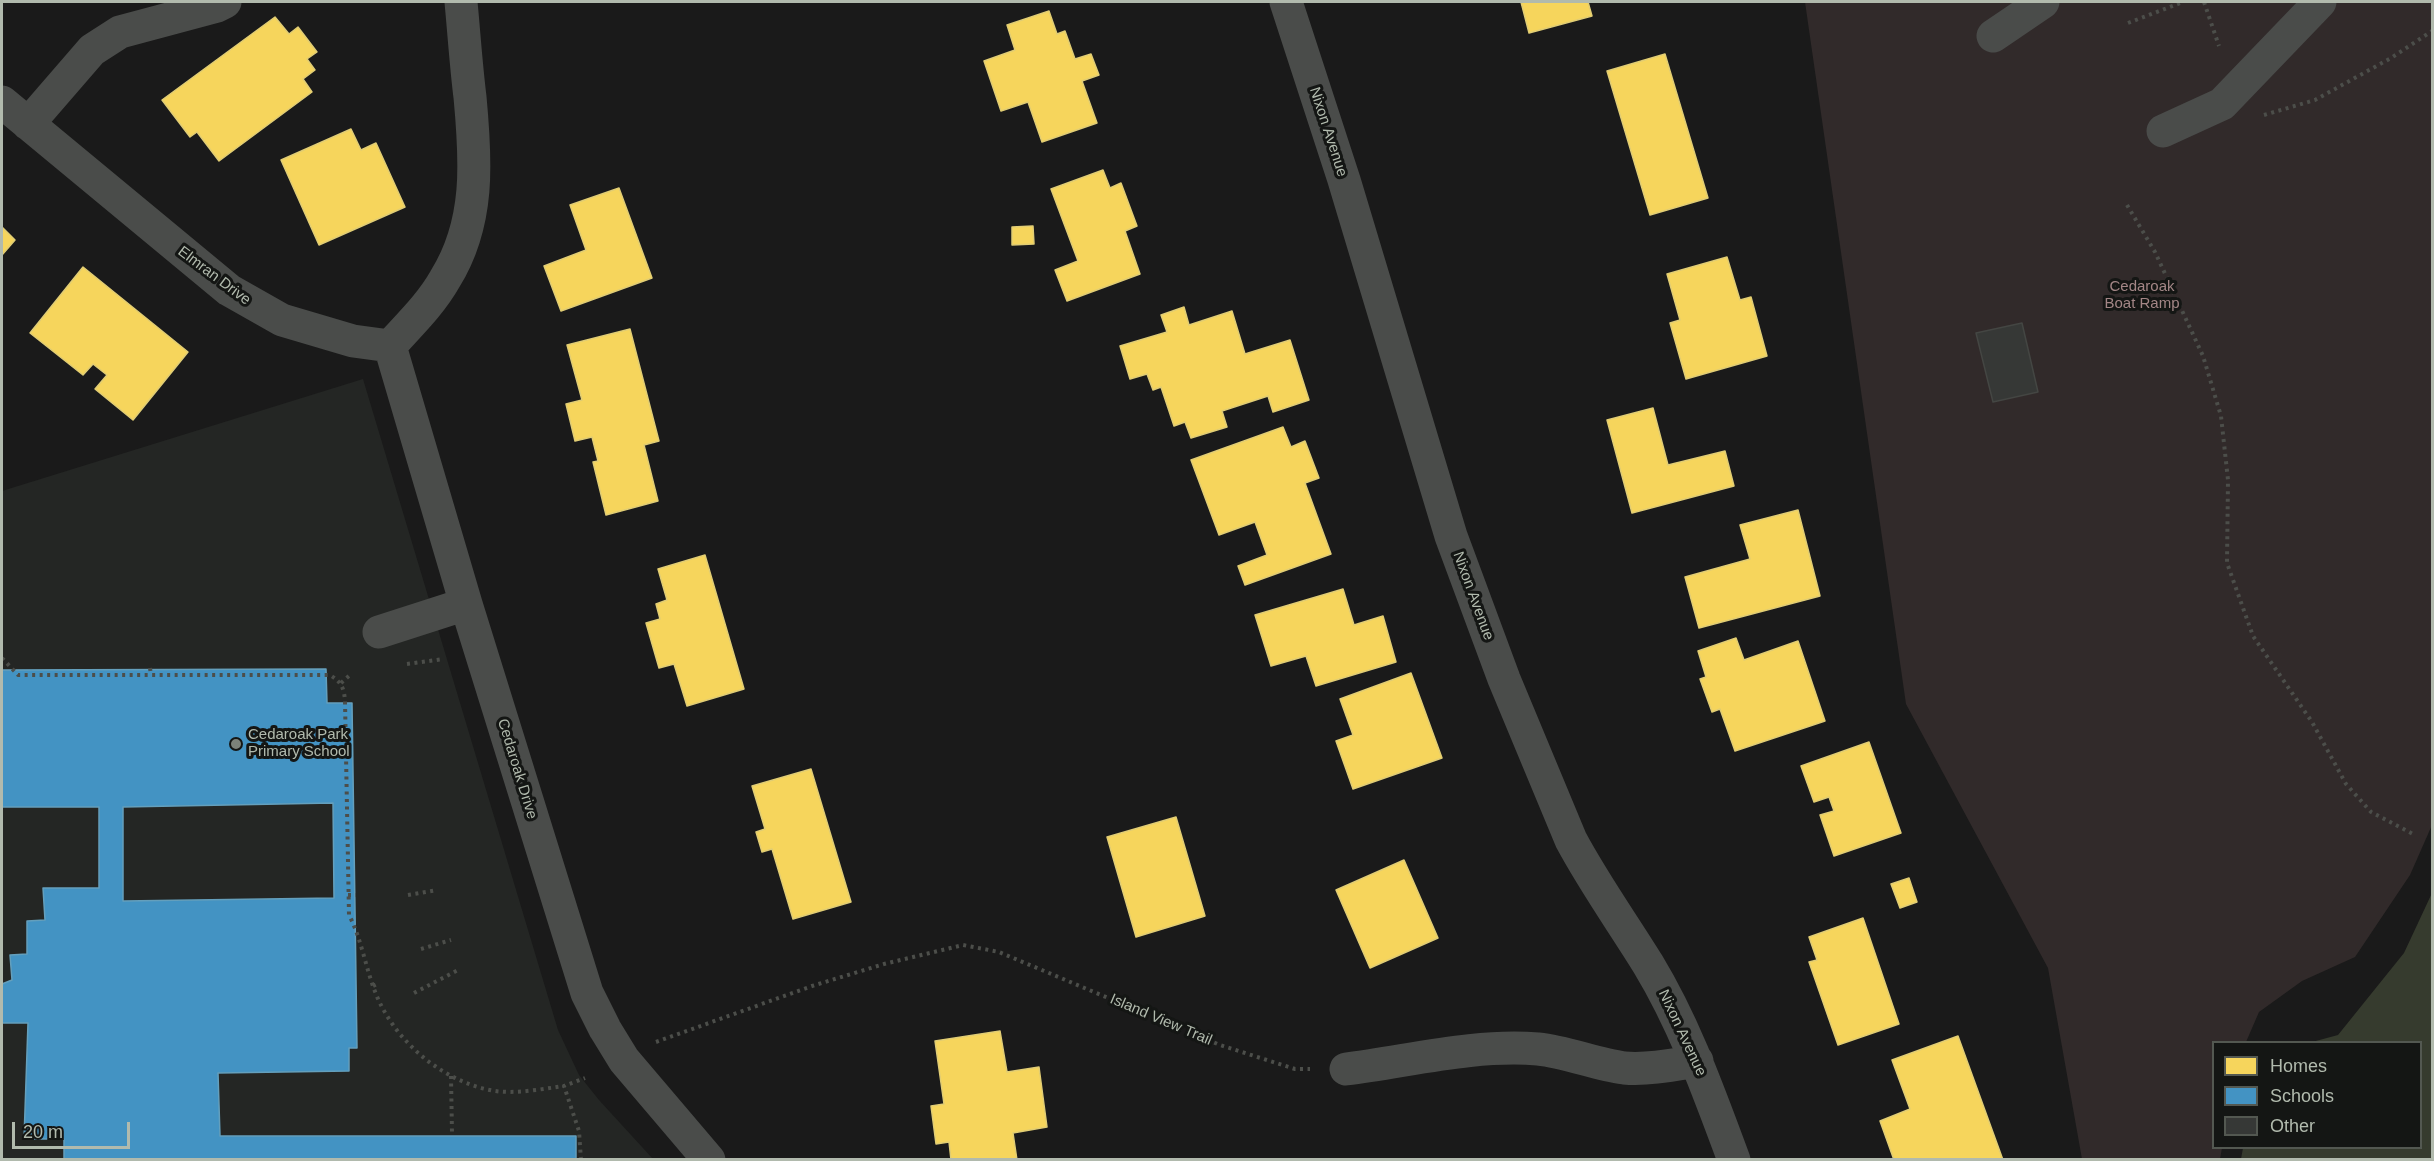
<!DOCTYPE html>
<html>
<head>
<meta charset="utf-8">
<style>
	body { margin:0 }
	#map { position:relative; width:2434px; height:1161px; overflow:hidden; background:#1a1a1a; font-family:Arial,sans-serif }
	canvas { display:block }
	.frame { position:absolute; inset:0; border:3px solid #b1baad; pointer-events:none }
	.legend { position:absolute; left:2212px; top:1041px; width:210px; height:108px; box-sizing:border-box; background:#141614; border:2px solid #535851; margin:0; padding:8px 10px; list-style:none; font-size:18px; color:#b1baad }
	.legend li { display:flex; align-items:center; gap:12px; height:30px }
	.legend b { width:30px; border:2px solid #535851 }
	.scale { position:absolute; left:12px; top:1122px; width:118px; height:27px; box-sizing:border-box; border:3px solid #b1baad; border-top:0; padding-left:8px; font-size:18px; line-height:21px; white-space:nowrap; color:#b1baad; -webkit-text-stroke:4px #141614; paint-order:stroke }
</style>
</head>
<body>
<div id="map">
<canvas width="2434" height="1161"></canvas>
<div class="frame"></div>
<ul class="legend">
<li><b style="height:16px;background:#f6d55c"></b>Homes</li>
<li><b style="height:16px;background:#4393c3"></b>Schools</li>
<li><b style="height:16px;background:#363836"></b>Other</li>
</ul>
<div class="scale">20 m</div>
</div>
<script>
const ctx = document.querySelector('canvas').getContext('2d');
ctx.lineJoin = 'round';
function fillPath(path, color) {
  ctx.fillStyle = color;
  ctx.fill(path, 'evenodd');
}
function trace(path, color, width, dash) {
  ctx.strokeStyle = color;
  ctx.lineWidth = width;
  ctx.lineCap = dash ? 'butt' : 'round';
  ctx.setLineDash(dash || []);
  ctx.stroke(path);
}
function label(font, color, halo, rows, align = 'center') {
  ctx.font = font + ' Arial,sans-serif';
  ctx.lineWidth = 6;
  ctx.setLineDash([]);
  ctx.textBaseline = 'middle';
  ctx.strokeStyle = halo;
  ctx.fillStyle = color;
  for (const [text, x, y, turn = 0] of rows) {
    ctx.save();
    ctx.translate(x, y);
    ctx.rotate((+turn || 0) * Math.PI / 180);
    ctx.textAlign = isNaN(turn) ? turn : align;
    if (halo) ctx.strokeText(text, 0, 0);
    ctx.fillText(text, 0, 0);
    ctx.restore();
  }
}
fillPath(new Path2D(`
	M363,379L558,1030L579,1075L599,1100L653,1159L2,1160V491Z`), '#242624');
fillPath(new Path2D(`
	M1805,2H2432V825L2410,875L2355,957L2302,981L2259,1012L2246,1042H2214V1148H2222L2220,1159H2082L2048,968L1906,704Z`), '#312a2a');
fillPath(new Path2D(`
	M2432,893V1159H2241L2243,1148H2420V1042H2312L2338,1035L2404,953Z`), '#363b2e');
const homes = new Path2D(`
	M1521,2H1588L1592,16L1529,33Z
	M1049,11L1057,34L1065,31L1075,59L1091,54L1099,75L1082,81L1097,123L1042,142L1028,102L1001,111L984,61L1015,50L1007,25Z
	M275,17L289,34L298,27L317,52L307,59L315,70L303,79L312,92L219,161L197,132L190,137L162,100Z
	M1665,54L1708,198L1650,215L1607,71Z
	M351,129L361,150L376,143L405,207L319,245L281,160Z
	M1103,170L1110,188L1121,183L1137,226L1125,231L1140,274L1067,301L1055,270L1078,261L1051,189Z
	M619,188L652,278L561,311L544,266L586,250L570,205Z
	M1033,226L1034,244L1012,245V227Z
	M2,227L15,240L2,255Z
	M1727,257L1740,300L1751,297L1767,356L1686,379L1670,323L1680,320L1667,274Z
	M83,267L188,352L133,420L95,389L107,375L93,364L83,375L30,333Z
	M1184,307L1189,325L1232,311L1245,354L1290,340L1309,400L1273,412L1268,396L1222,411L1227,427L1191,438L1185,422L1174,426L1161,387L1153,390L1147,374L1130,379L1120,346L1167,332L1161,315Z
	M630,329L659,441L644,445L658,501L606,515L593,462L598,461L592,437L575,441L566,404L582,400L567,345Z
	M1653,408L1668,465L1725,451L1734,486L1632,513L1607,420Z
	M1283,427L1291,447L1305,441L1319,478L1305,483L1331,554L1245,585L1238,566L1267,555L1255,522L1219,535L1191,460Z
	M1798,510L1820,596L1699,628L1685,577L1750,559L1740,525Z
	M705,555L744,689L687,706L674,664L659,668L646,623L660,619L656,604L667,600L658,569Z
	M1343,589L1354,625L1383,616L1396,662L1316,686L1306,656L1271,666L1255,615Z
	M1736,638L1744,660L1798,641L1825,721L1735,751L1720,709L1712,712L1700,679L1706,677L1698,651Z
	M1411,673L1442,758L1353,789L1336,741L1353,735L1340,699Z
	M1869,742L1901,833L1834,856L1820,815L1834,811L1829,797L1814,802L1801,766Z
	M811,769L851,902L793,919L772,849L762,852L756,832L765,829L752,786Z
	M1176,817L1205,916L1136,937L1107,837Z
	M1404,860L1438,938L1370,968L1336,890Z
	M1909,878L1917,902L1900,908L1891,884Z
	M1863,918L1899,1024L1838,1045L1809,962L1817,960L1809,937Z
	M1000,1031L1007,1072L1039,1067L1047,1127L1013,1133L1017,1160H951L949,1142L936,1144L931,1106L944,1104L935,1041Z
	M1958,1036L2003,1160H1894L1880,1121L1910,1109L1892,1060Z`);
fillPath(homes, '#f6d55c');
trace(homes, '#e1cd74', 1.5);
const schools = new Path2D(`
	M326,669L327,703H352L357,1048H349V1071L218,1073L220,1136H576V1160H64V1139H24L28,1023H2V984L12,980L10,955L27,954V921L45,920L43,888H99V807H2V670ZM333,803L334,898L123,901V807Z`);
fillPath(schools, '#4393c3');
trace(schools, '#649fbc', 1.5);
const building = new Path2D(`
	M2022,323L2038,392L1993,402L1976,333Z`);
fillPath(building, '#363836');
trace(building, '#444643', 1.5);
trace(new Path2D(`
	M2204,2L2219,46
	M2128,23L2183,2
	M2264,115L2315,100L2391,58L2432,31
	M2127,205L2155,252L2203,356L2221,416L2228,480L2227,563L2253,636L2312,722L2346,784L2371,812L2413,834
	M2,658L18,675H330C341,682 344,687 345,701L349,915C363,942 366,973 379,1001C400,1046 446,1083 495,1091C517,1094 542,1089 564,1086
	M407,664L444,659
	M150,668L151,675
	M341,683L350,675
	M348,895H356
	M408,895L437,890
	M421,949L451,940
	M373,986L379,983
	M414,993L460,969
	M656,1042L812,986L884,964L963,945L999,952L1220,1045L1295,1069H1310
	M451,1076L452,1133
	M581,1160L579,1131L564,1086L585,1078`), '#4c4e4a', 4, [3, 4.5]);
trace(new Path2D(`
	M1286,2L1344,180L1451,536L1504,679L1571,840C1594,883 1622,922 1648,964C1685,1025 1709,1093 1734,1160
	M1993,36L2043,2
	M2,102L229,290L282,320L353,341L390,346
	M28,124L92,50L120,32L217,6L225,2
	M2163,131L2222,104L2320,2
	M390,346L466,604L587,993L605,1029L624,1060L709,1160
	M390,346C409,325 431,304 445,279C480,223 476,161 470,97C466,65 464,33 461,2
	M379,632L466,604
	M1346,1069C1410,1061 1473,1044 1538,1049C1567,1052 1595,1064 1624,1068C1648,1070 1673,1065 1697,1061`), '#4a4c4a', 33);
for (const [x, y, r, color] of [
	[236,744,6,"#7c827a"]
]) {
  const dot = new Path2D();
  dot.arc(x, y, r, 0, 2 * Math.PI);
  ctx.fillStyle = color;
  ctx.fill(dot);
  trace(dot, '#141614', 2);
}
label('15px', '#b1baad', '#141614', [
	["Nixon Avenue",1328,132,72],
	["Elmran Drive",214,276,37],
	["Nixon Avenue",1473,596,70],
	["Cedaroak Drive",517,769,73],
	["Island View Trail",1161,1020,23],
	["Nixon Avenue",1682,1033,65]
]);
label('15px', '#a38686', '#141614', [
	["Cedaroak",2142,287],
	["Boat Ramp",2142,304]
]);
label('15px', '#b1baad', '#141614', [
	["Cedaroak Park",248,735],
	["Primary School",248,752]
], 'left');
</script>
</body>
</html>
